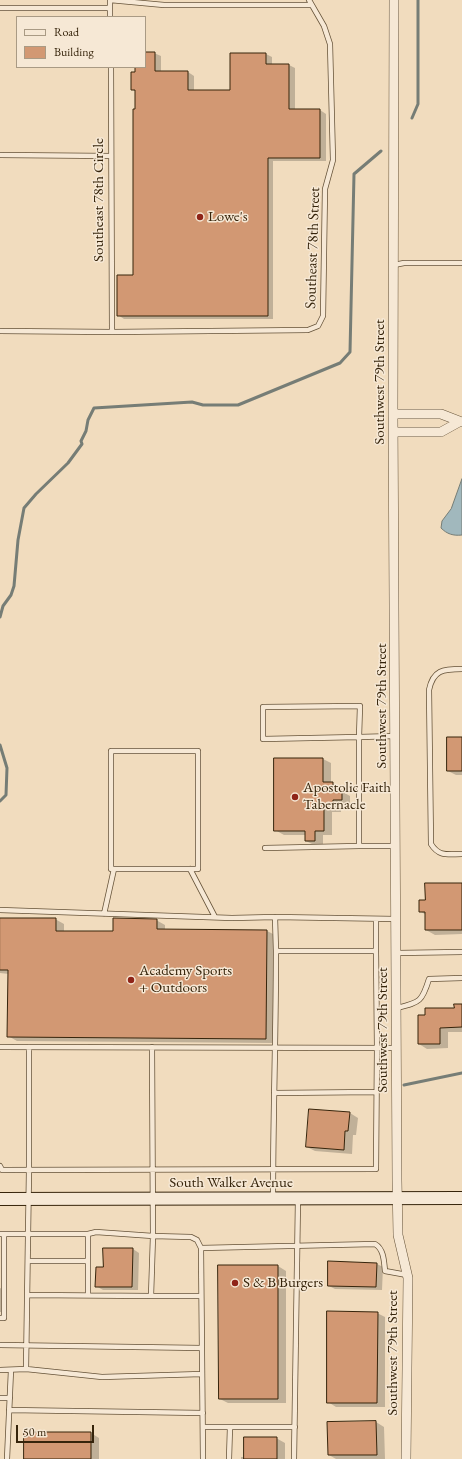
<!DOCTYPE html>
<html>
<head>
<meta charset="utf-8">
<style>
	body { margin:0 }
	#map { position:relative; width:462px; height:1459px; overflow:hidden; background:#f1dcbe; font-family:"EB Garamond",serif }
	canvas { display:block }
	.legend { position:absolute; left:16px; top:16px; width:130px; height:52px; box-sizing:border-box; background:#f6e8d5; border:1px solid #a99a84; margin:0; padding:5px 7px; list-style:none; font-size:12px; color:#36240b }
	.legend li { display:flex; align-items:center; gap:8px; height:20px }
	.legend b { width:20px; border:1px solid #a99a84 }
	.scale { position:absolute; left:16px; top:1425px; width:78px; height:18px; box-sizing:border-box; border:2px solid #36240b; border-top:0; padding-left:5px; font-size:12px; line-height:14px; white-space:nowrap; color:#36240b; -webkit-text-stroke:3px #f6e8d5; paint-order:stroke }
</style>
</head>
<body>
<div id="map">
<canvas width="462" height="1459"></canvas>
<ul class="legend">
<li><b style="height:5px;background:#f6e8d5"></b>Road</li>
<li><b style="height:11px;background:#d29873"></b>Building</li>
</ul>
<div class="scale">50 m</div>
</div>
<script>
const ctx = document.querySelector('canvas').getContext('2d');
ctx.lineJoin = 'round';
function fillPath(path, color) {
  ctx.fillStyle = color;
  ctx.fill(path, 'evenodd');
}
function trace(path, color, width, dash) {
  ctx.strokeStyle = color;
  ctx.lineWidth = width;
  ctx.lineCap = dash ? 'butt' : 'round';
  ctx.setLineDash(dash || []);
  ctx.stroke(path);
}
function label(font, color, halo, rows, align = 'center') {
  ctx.font = font + ' "EB Garamond",serif';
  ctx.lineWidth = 3;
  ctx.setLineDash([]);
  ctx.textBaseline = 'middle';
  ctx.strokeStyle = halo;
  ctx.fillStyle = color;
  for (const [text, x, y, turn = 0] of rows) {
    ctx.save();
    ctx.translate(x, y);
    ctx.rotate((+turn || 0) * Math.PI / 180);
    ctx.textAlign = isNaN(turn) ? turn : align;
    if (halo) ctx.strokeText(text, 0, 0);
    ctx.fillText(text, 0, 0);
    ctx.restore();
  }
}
const water = new Path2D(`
	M462,479V535C453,536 447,534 441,528L442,521L451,509Z`);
fillPath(water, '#a1b8bd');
trace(water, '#767d76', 1);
fillPath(new Path2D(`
	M145,53H154L161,56V72H188L194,76V91H231L266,54L272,57V65H289L295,68V110H320L326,114V161H273V319H124L118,315L134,276L136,92L132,89L136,73V67H145Z
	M462,738V775H456L448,771Z
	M275,759H323L331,763V783L341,788V791L350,796V804H341V812H332V835H323V845H314L306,841V835H284L275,830Z
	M462,884V934L435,935L426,930V915L420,911L426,901Z
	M0,919H55L64,924V932H114L156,920L165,925V930L267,931L275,935L274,1043L17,1041L8,1036L9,974L0,973Z
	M462,1005V1032H448V1048L427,1049L419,1044L455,1009Z
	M350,1113L358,1118L356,1135H353L352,1154L315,1151L307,1147Z
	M133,1249L139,1253L138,1290H103L96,1286L104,1268Z
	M377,1264L383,1267L382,1290L335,1289L329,1286Z
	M278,1266L286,1271V1403H228L220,1399Z
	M0,1288L2,1289V1312H0Z
	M377,1313L385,1317V1407H336L328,1402Z
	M376,1422L384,1427L385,1459H336L329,1455Z
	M91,1433L99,1438V1459H25Z
	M276,1438L285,1443V1459H241V1457H245Z`), '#0003');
trace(new Path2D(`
	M412,118L418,104V0
	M0,617L3,606L11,595L14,586L18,540L24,508L36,494L68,463L82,444L81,441L86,431L88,420L94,408L192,402L203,405H238L340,363L350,352L354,174L381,151
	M0,745L7,768L6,795L0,801
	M404,1085L462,1073`), '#767d76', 3);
const building = new Path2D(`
	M145,52H155V71H188V90H230V53H266V64H289V109H320V158H268V316H117V275H133V109H135V90H131V72H135V67H145Z
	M447,737H462V771H447Z
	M274,758H323V782H333V790H342V800H333V807H324V831H315V841H305V831H274Z
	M425,883H462V930H425V912H419V900H425Z
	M0,918H56V931H113V918L157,919V929L267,930L266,1039L7,1037L8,970H0Z
	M454,1004H462V1027L440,1028V1044H418V1015H425V1008H454Z
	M309,1109L350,1112L348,1131H345L344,1150L306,1147Z
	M103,1248H133L132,1287H95L96,1267H103Z
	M328,1261L377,1263L376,1287L328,1286Z
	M218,1265H278V1399H219Z
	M327,1311L378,1312L377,1403H327Z
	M376,1421L377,1455H328L327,1422Z
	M24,1432H91V1459H24Z
	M244,1437H277V1459H244Z`);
fillPath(building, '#d29873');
trace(building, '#36240b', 1);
const lane = new Path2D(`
	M0,8H110
	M110,17V0L164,5H311
	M111,67L112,332
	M0,155L111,156
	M394,265L404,263H462
	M0,331L112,332L308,330L318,326L323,316L325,189L333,160L330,44L324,26L309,0
	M462,669C443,669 433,670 429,690L431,844C439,857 448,854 462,854
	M360,706L359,737L263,739V707Z
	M396,736L359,737V846H396
	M111,751H198V869H111Z
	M265,848L359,846
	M190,869L215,917
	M0,910L232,918L275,917
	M104,914L114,869
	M276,951L275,917L396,919
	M376,951V919
	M397,953L462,952
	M397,1008C420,1002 422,1002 429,979L462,978
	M0,1047L396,1048
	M152,1047L153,1236L191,1237L197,1240L201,1248L203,1459
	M274,1093L376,1092
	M0,1166L2,1170L376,1169L377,1048L376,951H276C276,1033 273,1116 273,1198
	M0,1234H88L96,1232L153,1236L151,1296L28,1295
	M88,1234V1295
	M201,1248L375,1244C384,1249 384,1262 385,1271L407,1275
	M28,1261H88
	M151,1296H201
	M0,1318H4V1234
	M0,1345L202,1348
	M26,1369L102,1377L202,1374
	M0,1370L26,1369L29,1170V1047
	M0,1398H10
	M9,1410L203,1413
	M203,1427H295
	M7,1459L11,1370
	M229,1459L230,1427
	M294,1459L298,1199`);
const street = new Path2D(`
	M394,0L393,414L397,1180L398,1235L408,1278L406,1459
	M393,414H441L462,422
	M394,432H441L459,422`);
const secondary = new Path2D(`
	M0,1199L462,1198`);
trace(lane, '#655238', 6);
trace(street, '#655238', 10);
trace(secondary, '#36240b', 14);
trace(lane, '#f6e8d5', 4.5);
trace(street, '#f6e8d5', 9);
trace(secondary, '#f6e8d5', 12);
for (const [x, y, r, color] of [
	[200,217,4,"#8f2418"],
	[295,797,4,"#8f2418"],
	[131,980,4,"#8f2418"],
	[235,1283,4,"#8f2418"]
]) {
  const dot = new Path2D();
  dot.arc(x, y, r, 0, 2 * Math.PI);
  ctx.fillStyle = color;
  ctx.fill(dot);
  trace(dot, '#f6e8d5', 1.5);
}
label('15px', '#36240b', '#f6e8d5', [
	["Southeast 78th Circle",99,200,-90],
	["Southeast 78th Street",313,248,-88],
	["Southwest 79th Street",380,382,-90],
	["Southwest 79th Street",382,706,-90],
	["Southwest 79th Street",383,1030,-90],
	["South Walker Avenue",231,1183],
	["Southwest 79th Street",393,1353,-90]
]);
label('15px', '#36240b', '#f6e8d5', [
	["Lowe's",208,217],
	["Apostolic Faith",303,788],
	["Tabernacle",303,805],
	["Academy Sports",139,971],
	["+ Outdoors",139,988],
	["S & B Burgers",243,1283]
], 'left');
</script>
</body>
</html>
